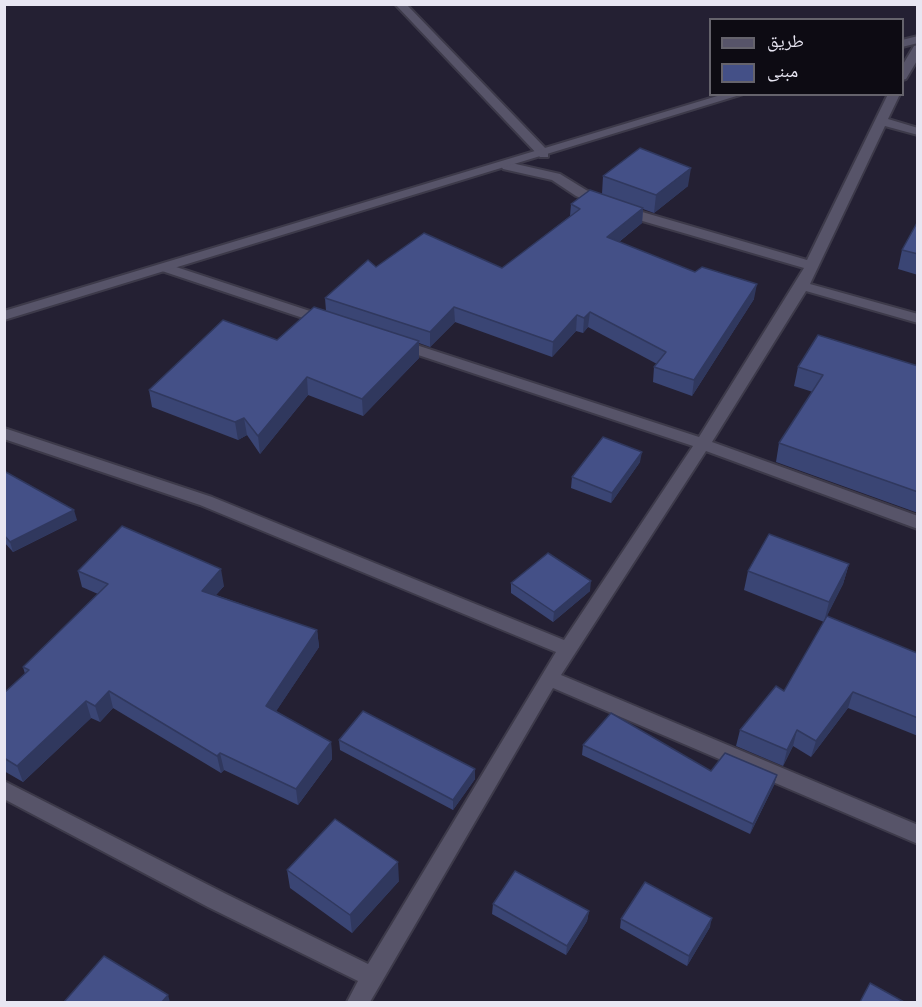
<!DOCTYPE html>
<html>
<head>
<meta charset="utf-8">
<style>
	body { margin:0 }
	#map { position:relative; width:922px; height:1007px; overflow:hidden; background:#242033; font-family:"Roboto Condensed","Noto Naskh Arabic",sans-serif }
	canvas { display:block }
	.frame { position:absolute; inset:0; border:6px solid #e8e6f2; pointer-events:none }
	.legend { position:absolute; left:709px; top:18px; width:195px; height:78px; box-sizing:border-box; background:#0d0b13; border:2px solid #65636c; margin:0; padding:8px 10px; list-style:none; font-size:18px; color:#e8e6f2 }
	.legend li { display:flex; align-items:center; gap:12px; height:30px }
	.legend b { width:30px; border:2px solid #65636c }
</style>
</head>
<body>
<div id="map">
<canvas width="922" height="1007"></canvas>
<div class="frame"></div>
<ul class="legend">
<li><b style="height:8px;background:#575469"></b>طريق</li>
<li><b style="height:16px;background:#445087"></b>مبنى</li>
</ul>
</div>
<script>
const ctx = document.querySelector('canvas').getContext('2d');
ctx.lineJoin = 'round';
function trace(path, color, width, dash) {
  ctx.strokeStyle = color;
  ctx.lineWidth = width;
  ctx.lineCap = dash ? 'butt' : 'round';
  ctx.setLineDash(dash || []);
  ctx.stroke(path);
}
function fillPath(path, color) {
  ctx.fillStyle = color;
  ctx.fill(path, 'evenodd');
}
const minor = new Path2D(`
	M395,4H406L548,151V157H540Z
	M918,45V59L906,79L902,80V66L914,46Z
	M888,94H900L888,119L918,128V135L885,126L810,284L918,314V323L806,291L712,442L918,516V529L706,451L561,675L918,825V844L553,688L370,1002H347L358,981L208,907L4,799V781L224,893L368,964L556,652L200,505L4,439V428L212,497L564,640L693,446L394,347L392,344L399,340L404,341L699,437L804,268L615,213L576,196L552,180L503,169L501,166L507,162L560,174L586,190L625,207L807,260Z
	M167,264L331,318L333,321L331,324H321L162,271L160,268Z`);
const tertiary = new Path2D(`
	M918,36V43L902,47V40Z
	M724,94H743L4,320V311Z`);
trace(minor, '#3d3a4a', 4);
trace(tertiary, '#3d3a4a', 4);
fillPath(minor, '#575469');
fillPath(tertiary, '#575469');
fillPath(new Path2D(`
	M603,176L688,186L654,213L643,209L642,223L619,242L754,299L692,396L653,382L654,367L657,364L588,327L583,333L576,331L552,357L455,322L430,347L419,343V358L363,416L308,395L260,454L247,435L238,440L152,407L149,390L277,340L326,311L325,298L376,267L502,268L570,216L571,204L602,194Z
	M918,221V275L898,269L902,250Z
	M918,366V513L776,462L779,443L813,392L794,386L798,367Z
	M640,462L611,503L571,488L572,477Z
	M4,471L77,520L13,552L4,542Z
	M849,564L843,584L824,621L917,653H918V736L848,708L811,757L793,746L783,766L736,746L740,730L784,691L824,622L744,590L748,571Z
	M78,571L224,586L216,595L317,630L319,647L276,711L331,742L332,759L298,805L224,770L221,773L113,708L100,722L91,718L23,782L4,771V693L25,674L23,667L98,594L82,587Z
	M511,583L590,591L553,622L511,593Z
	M339,740L475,769V779L453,810L340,750Z
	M583,745L711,771L777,775L774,785L750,834L582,755Z
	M287,870L399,881L352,933L290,888Z
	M493,904L589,911L587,921L566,955L492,914Z
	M621,919L710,927L687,966L620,928Z`), '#3a4574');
fillPath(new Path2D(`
	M691,168L688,186L654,213L656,195Z
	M643,208L642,223L606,252L607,237Z
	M757,284L754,299L692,396L694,380Z
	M454,307L455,322L430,347V332Z
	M590,312L588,327L583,333L584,318Z
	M577,315L576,331L552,357L553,342Z
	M419,341V358L363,416L362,399Z
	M307,377L308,395L260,454L258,436Z
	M244,418L247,435L238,440L235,422Z
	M642,452L640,462L611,503L612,493Z
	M74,510L77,520L13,552L10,542Z
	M849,564L843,584L824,622L829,602Z
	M221,569L224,586L205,607L202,591Z
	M591,581L590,591L553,622L554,612Z
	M317,630L319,647L269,722L266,706Z
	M109,691L113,708L100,722L95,706Z
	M853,692L848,708L811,757L816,741Z
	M86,701L91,718L23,782L17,766Z
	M797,730L793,746L783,766L787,750Z
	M331,742L332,759L298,805L296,789Z
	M220,753L224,770L221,773L217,756Z
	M475,769V779L453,810V800Z
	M777,775L774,785L750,834L753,824Z
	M398,862L399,881L352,933L350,915Z
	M589,911L587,921L566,955L567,946Z
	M712,918L710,927L687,966L689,956Z
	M168,995L170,1002H162Z`), '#30385e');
const building = new Path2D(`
	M640,148L691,168L656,195L603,176Z
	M590,190L643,208L607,237L695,272L702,267L757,284L694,380L654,367L666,352L590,312L584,318L577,315L553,342L454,307L430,332L325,298L368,260L376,267L424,233L502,268L580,209L571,204Z
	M918,221V254L902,250Z
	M314,307L419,341L362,399L307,377L258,436L244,418L235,422L149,390L223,320L277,340Z
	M818,335L918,366V492L779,443L823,375L798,367Z
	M603,437L642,452L612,493L572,477Z
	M4,471L74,510L10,542L4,535Z
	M122,526L221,569L202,591L317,630L266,706L331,742L296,789L220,753L217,756L109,691L95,706L86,701L17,766L4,758V693L29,670L23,667L108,584L78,571Z
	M769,534L849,564L829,602L748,571Z
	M548,553L591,581L554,612L511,583Z
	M827,616L917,653H918V718L853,692L816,741L797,730L787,750L740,730L776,686L784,691Z
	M363,711L475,769L453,800L339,740Z
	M611,713L711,771L725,753L777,775L753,824L583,745Z
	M335,819L398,862L350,915L287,870Z
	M515,871L589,911L567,946L493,904Z
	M645,882L712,918L689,956L621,919Z
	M104,956L168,995L162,1002H64Z
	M870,983L904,1002H860Z`);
fillPath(building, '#445087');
trace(building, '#30385e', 1.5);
</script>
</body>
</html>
